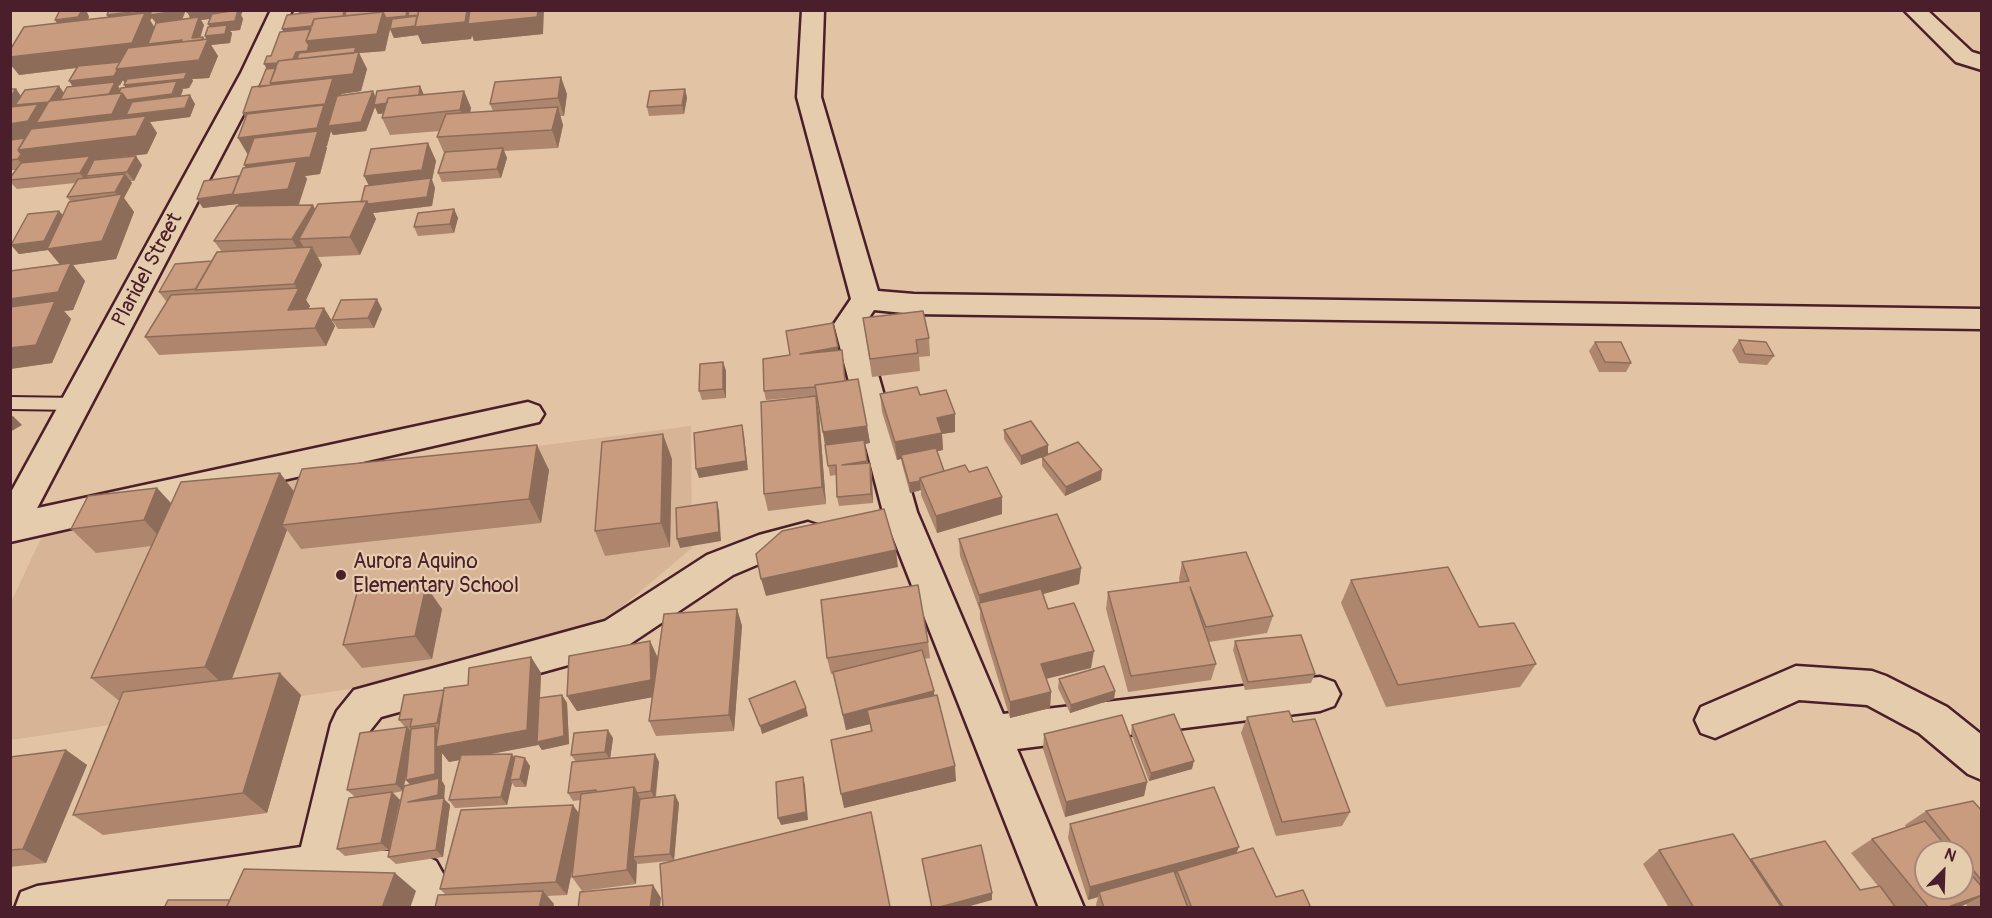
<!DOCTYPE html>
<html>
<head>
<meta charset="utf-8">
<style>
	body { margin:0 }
	#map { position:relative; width:1992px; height:918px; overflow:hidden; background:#e2c3a3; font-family:Pangolin,sans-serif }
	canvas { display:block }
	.frame { position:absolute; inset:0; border:12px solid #4a1f2b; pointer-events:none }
	.north { position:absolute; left:1914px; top:840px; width:60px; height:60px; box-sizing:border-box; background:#e5ccad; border:2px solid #a78779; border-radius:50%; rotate:23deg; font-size:16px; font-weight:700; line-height:24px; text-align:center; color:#4a1f2b }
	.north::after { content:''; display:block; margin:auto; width:21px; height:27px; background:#4a1f2b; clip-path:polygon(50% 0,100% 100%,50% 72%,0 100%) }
</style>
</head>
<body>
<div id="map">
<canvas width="1992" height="918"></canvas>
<div class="frame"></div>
<div class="north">N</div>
</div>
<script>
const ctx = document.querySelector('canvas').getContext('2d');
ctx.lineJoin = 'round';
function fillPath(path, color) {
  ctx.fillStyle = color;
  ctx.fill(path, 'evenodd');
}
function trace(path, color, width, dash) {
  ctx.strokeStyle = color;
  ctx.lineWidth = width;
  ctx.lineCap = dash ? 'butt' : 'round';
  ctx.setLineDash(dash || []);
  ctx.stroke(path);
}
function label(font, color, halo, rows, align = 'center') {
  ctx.font = font + ' Pangolin,sans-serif';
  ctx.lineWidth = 4.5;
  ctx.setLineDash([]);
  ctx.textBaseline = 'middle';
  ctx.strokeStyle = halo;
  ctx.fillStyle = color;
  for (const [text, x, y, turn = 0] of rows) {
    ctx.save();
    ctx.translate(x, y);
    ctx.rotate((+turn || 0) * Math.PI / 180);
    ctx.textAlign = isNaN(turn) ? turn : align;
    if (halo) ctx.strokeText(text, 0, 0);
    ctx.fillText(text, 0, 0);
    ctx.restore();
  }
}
fillPath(new Path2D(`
	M691,426L692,548L611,616L402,681L11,740V602L55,509Z`), '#d7b496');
const lane = new Path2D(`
	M10,397L78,398L84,400L87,404L84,408L78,410L10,409Z`);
const street = new Path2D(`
	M802,10H824L821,97L878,291L914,294L1982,309V329L914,314L874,310L864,325L917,512L1003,714L1320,677L1334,682L1340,694L1334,706L1320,711L1017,749L1084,908H1039L883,512L834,324L851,299L797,97Z
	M1904,10H1927L1972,52L1982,55V70L1956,62Z
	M528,402L539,406L544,414L539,422L10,542V514Z
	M808,522L820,526L825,536L820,546L766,561L733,575L630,644L572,664L381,717L369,732L344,847L421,854L436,861L456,897L454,908H410L411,901L409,897L318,888L187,908H15L21,892L37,886L301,847L331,724L337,711L354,690L605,621L707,555L759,535Z
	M1796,666L1872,671L1886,676L1947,707L1982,735V780L1968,774L1919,733L1867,705L1799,700L1715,738L1701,733L1695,720L1701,707Z`);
const secondary = new Path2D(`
	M271,10H292L265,73L22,537L10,541V494L241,73Z`);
trace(lane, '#4a1f2b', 4);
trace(street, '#4a1f2b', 5);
trace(secondary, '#4a1f2b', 5);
fillPath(lane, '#e5ccad');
fillPath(street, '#e5ccad');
fillPath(secondary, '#e5ccad');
fillPath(new Path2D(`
	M60,10H86L89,17L88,19L108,17L107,15L183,19L190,18L187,10H243L241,15L243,19L240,30L230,31L232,33L230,43L211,45L218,56L209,78L192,79L193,81L189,88L182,89L183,90L180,96L195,104L190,117L150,122L157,133L147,154L93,160L94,161L142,165L134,181H131L132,183L124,198L134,212L116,259L73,265L85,281L73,310L64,311L71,319L52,363L10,369V271L60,264L48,250L19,254L11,245L59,211L63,215L70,201L67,197L75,183L17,189L11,183L10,184V176L11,177L16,170H10V89H16L21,96L59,86L64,93L72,87L77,68L19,75L57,23ZM152,18L156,23L154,27L150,20ZM210,19L208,24L210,27L206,39H204L203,37H200L204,25L201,20ZM123,80L125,83V88L121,90L118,86L120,85Z
	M287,15L543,34L474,41L472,35L471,39L422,44L418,35L394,38L390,29L385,51L359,53L367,69L361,91L341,94V95L375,97L420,86L424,95L464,91L471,108L470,113L493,111L490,104L567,94L564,116H560L563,125L558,148L504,151L507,158L501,178L442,182L438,173L444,153L437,137L440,131L390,135L382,118L383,113L378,114L375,107L366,131L333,135L331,131L327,146H326L327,148L320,174L305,176L307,179L299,205L315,209L361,202L369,186L428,143L436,161L432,180L435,188L432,206L373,213L376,219L360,255L318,257L322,265L306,300L310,306L308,309L324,308L335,326L326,346L159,355L145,337L167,301H166L159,292L212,261L222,252L214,241L239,206L238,204L203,208L197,199L239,176L246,167L248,155L245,118L243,113L259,87L271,56L283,32Z
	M685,89L687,98L684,114L649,116L647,107Z
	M454,209L458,218L454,233L418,236L414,227Z
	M382,309L374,328L338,329L332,320Z
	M863,318L929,338L930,356L919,357L920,371L872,377Z
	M1739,340L1774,356L1767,365L1739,363L1732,350Z
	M1595,342L1631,363L1626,372H1599L1589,351Z
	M838,350L843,359L845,381L867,426L870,443L865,444L868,463H870L873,503L839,506L837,497L836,475L830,476L817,396H816L819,414L826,504L768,511L764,494L810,396L766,400L764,391Z
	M723,362L726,371V398L702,400L699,391Z
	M880,394L920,395L955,432L942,434L943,450L937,451L944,471L969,472L1002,514L937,533L921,495V490L910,493L902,464L901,459L897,460L882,412Z
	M1004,430L1048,454L1101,480L1065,496L1042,466V457L1045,456L1021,465L1004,439Z
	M672,459L670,547L605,556L595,531Z
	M549,470L541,523L301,549L287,530L232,679L301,695L267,813L103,835L73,815L120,700H118L91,678L151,546L96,553L71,529L157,488L171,503L294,491Z
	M959,539L1081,568L1079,584L1043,594L1048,609L1091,668L1046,679L1051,692L1050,708L1010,718L980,619V611L960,556Z
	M1182,562L1273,616L1267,633L1209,642L1216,664L1211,680L1128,692L1106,609L1108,592L1180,583L1179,579Z
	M1351,580L1479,627L1536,664L1520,687L1386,707L1341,603Z
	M426,586L442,609L432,659L362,668L343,645Z
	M737,609L742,626L734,731L656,736L649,721L652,697L577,711L567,696L650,641L657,657Z
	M1235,641L1315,674L1311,683L1245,690L1233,650Z
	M928,642L930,658L924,659L956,781L844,808L871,731L870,724L846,730L833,674H831L827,658Z
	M531,657L541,673L540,698L562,695L567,703L569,744L542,750L538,744V745L490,754L515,758L530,766L526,787H515L512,783L507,805L455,808L449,800L460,760L449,762L442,753V781L445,786L444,799L450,805L443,857L396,864L388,857L410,785L406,780V775L403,791L393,793L400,800L389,850L345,856L337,849L355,797L347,790L405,727L399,720L444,691L468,685Z
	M1059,679L1115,691L1114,699L1070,713L1058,688Z
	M1247,717L1293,722L1350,812L1342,826L1276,836L1241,733Z
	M1132,725L1192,769L1149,781L1131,733Z
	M1044,734L1147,782L1144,796L1065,817L1043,749Z
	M613,738L610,759L655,754L659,762L656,797L679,803L674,860L871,812L890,908H663L669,861L638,864L637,863L636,884L582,891L572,877L573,866L567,895L547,896L554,904L446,895L440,889L579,814L581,800L573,801L568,793L576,762L571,755Z
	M66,750L87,765L46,863L10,867V757Z
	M1926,811H1982V908H1968L1966,904L1958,908H1669L1643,864L1659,850L1750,860L1751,859L1860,890L1878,886L1851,853L1872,839L1906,827L1905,825ZM1926,852H1962V888Z
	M1070,824L1239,847L1236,853L1276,897L1311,908H1097L1096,905L1098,897L1088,900L1068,838Z`), '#ad866d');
fillPath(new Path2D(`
	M82,10H86L89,17L84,26L61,29L55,20Z
	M186,10L182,20L156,23L152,18L150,20L156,30L192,38V21L187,12L201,10H243L241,15L243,19L240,30L230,31L232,33L230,43L211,45L218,56L209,78L192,79L193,81L189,88L182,89L183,90L178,103L190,95L195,104L190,117L150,122L157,133L147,154L93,160L96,165L86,176L88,179L86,182L80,173L25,169L18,159L10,143V98L16,89L22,98L59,86L65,95L75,90L69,81L116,69L122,62L19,75L10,64V57L112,24L107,15L146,11ZM237,15L208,24L213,33L205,36L207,41L206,43L203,37L198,45L204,25L201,20ZM123,80L126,85H124L130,94L122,93L118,86L120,85Z
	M303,10H544L543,34L474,41L472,35L471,39L422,44L418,35L394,38L390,29L385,51L359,53L367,69L361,91L341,94L342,96L373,91L377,100L420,86L424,95L422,109L378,114L375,107L366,131L333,135L331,131L327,146H326L327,148L320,174L305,176L307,179L298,206L243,213L238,204L203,208L197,199L255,182L244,165L248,155L238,138L253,131L243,113L279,101L270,83L269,73L264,64L286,38L282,29L302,20L298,11ZM409,25L390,29V27Z
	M561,77L567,94L564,116L558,98Z
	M685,89L687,98L684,114L682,105Z
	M464,91L471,108L467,128L460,110Z
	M558,107L563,125L558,148L552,130Z
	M428,143L436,161L432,180L435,188L432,206L373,213L376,219L360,255L350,237L361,205L373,194L364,176Z
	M503,148L507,158L501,178L497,169Z
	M136,156L142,165L134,181L127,172Z
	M125,174L132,183L124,198L134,212L116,259L73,265L85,281L73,310L64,311L71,319L52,363L10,369V299L62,267L48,250L19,254L11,245L59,211L67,220L120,199L115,192Z
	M313,205L323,223L299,239L306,251L302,257L292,239Z
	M454,209L458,218L454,233L450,224Z
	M312,247L322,265L306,300L310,306L299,328L288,310L298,290L294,284Z
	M377,299L382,309L374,328L368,318Z
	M324,308L335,326L326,346L315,328Z
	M838,347L839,357L800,354Z
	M723,362L726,371V398L723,389Z
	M816,396L819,414L826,504L822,487Z
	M955,414V432L942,434L943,450L902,459L901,455V459L897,460L895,442L937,418Z
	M13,416L22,425L10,432V417Z
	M742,425L744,435L748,470L699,478L696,469Z
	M867,426L870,443L826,450L823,432Z
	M663,434L672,459L670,547L661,523Z
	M537,445L549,470L541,523L529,499Z
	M1048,445V455L1021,465V456Z
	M867,461L868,470L842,465Z
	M870,463L872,472L873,503L871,494Z
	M1102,470L1101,480L1065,496L1066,487Z
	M280,473L299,498L282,525L287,530L228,689L205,667Z
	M920,481L921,490L910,493L909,483Z
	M157,488L179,512L167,545L144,520Z
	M1002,497V514L937,533L936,516Z
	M717,502L719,511L721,541L680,548L677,539Z
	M896,550L898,567L766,596L761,579Z
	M1081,568L1079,584L982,611L980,603L979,595Z
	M426,586L442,609L432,659L415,636Z
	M737,609L742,626L734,731L729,715Z
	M650,641L658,658L659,696L577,711L567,696Z
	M1094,651L1091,668L1040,680L1041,664Z
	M531,657L541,673L538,742L562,695L567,703L569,744L542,750L538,744V745L449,762L442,753V781L445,786L444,799L450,805L443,857L436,850L408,802L413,787L406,780L435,726L442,734Z
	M280,673L301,695L267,813L243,793Z
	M444,690V731L437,723Z
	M934,691L935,707L867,710L870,724L846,730L843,715Z
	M1115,691L1114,699L1070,713L1071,705Z
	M1051,692L1050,708L1010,718V702Z
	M806,708L808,716L762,734L760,726Z
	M407,727L414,735L403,791L396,784Z
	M608,730L613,738L610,759L605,752Z
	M66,750L87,765L46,863L23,849Z
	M512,754L517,761L510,780L512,783L507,805L501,797Z
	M655,754L659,762L655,799L651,791Z
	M525,758L530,766L526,787L520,779Z
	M1194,761L1192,769L1149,781L1151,773Z
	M955,766L956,781L844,808L841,794Z
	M803,777L805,785L808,820L781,825L778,818Z
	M1147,782L1144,796L1065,817L1066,802Z
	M634,787L642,802L633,857L637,863L636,884L627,870Z
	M392,792L400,800L389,850L381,843Z
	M675,795L679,803L674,861L670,854Z
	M573,805L583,819L567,895L556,882Z
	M1239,847L1233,860L1177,871L1176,876L1099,892L1098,897L1088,900L1090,887Z
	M395,873L416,891L410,908H382Z
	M653,885L661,898L660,908H650Z
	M543,891L554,904L553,908H539Z
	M992,893V900L963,908H936Z
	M1982,895V896L1958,908H1945Z`), '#8d6d59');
const building = new Path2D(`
	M60,10H82L78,17L55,20Z
	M109,10H146L107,15Z
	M152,10H178L177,11L150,15Z
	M187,10H201L187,12Z
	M238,10L235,21L208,24L212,14Z
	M333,10H344L343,16L314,19L312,26L282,29L287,15Z
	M346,10H407L406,16L386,18L383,12L345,16Z
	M409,10H419L418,15L408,16Z
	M419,10H467L465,22L415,27Z
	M470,10H538L537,17L468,24Z
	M383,12L377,34L306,41L314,19Z
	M145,13L132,43L10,57V50L24,27Z
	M417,16L415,26L390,29L392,19Z
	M199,17L192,38L203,37L202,40L181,42L182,40L148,44L156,23Z
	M227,25L225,34L205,36L208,27Z
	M311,29L306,41L309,45L307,51L296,52L293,59L278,61V63L264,64L267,56H271L280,32Z
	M208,39L199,60L116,69L128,48Z
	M356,47L354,53L297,59L299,53Z
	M359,52L353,74L270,83L278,61Z
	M120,62L116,69L117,71L114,76L69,81L78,66Z
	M276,68L270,83L271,85L259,87L266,69Z
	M187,72L184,79L124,85L127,79Z
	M561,77L558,98L490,104L495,82Z
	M333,78L325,104L243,113L252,87Z
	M177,81L172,94L127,100L122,93H119L121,88Z
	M115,82L109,94L60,100L67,87Z
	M59,86L49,102L15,105L25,90Z
	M420,86L419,95L388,98L387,103L374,105L377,91Z
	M10,89H16L10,98Z
	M685,89L682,105L647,107L650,91Z
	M373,91L361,122L328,126L337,96Z
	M464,91L460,110L382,118L388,98Z
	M122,93L112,114L36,123L49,101Z
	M190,95L185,108L126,115L132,102Z
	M38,104L28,121L10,124V107Z
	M324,105L317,128L238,138L247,114Z
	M558,107L552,130L437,137L446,114Z
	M146,116L136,136L18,150L31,129Z
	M318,131L310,157L244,165L254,138Z
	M25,138L18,150L21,154L18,159L10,160V140Z
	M428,143L422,170L364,176L371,149Z
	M503,148L497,169L438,173L445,152Z
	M90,156L80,173L10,180V178L21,163Z
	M136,156L127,172L86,176L94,160Z
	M297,161L288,189L232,195L243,168Z
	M125,174L115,192L67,197L78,179Z
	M239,176L233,194L197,199L204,181Z
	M431,178L427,197L368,204L367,201L361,202L365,186Z
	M122,194L102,241L47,249L69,202Z
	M367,201L350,237L299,239L318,204Z
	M313,205L292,239L214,241L237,206Z
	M454,209L450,224L414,227L418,213Z
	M59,211L44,241L11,245L28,214Z
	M312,247L294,284L195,290L217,252Z
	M212,261L196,289L159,292L175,264Z
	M71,263L58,292L10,299V271Z
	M299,288L288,310L324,308L315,328L145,337L171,295Z
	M377,299L368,318L332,320L341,300Z
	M55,301L36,345L10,348V307Z
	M923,311L929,338L916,340L918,353L870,359L863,318Z
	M833,323L838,347L800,354L842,350L845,381L815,385V387L764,391L763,359L790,355L786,331Z
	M1739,340L1766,342L1774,356L1745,354Z
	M1595,342H1621L1631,363L1605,362Z
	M723,362V389L699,391L700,364Z
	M858,379L867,426L823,432L815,385Z
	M917,387L920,395L946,390L955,414L937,418L942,433L895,442L880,394Z
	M816,396L822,487L764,494L761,402Z
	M1031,421L1048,445L1021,456L1004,430Z
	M742,425L746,461L696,469L694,433Z
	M663,434L661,523L595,531L602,442Z
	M864,440L867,461L842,465L870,463L871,494L837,497L836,465L828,466L825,445Z
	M1078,442L1102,470L1066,487L1042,457Z
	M537,445L529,499L282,525L302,469Z
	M936,448L944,471L920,478V481L909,483L901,455Z
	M965,465L969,472L987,467L1002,497L936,516L920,478Z
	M280,473L205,667L91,678L181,482Z
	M157,488L144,520L71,529L88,496Z
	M717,502L719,532L677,539L676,508Z
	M884,509L896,550L761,579L756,554L782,531Z
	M1057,514L1081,568L979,595L959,539Z
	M1246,552L1273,616L1206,627L1190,587L1216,664L1131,676L1108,592L1189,581L1182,562Z
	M1448,567L1479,627L1514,623L1536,664L1398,685L1351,580Z
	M918,585L928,642L827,658L821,600Z
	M426,586L415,636L343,645L357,593Z
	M1041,589L1048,609L1074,603L1094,651L1041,664L1051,692L1010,702L979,603Z
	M737,609L729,715L649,721L664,614Z
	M1301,635L1315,674L1248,682L1235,641Z
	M650,641L651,680L567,696L569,656Z
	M922,650L934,691L843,715L833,672Z
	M531,657L527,730L436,747L444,688L468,685L469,668Z
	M1104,666L1115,691L1071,705L1059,679Z
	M280,673L243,793L73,815L123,692Z
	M795,681L806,708L760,726L749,699Z
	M444,690L437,723L410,727L412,719L399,720L404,695Z
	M562,695L564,736L537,742L539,698Z
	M937,695L955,766L841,794L831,740L872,731L867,710Z
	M1289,711L1293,722L1315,719L1350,812L1282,822L1247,717Z
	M1174,714L1194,761L1151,773L1132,725Z
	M1122,715L1147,782L1066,802L1044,734Z
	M435,726V774L406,780L411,729Z
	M407,727L396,784L347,790L360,733Z
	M608,730L605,752L571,755L574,733Z
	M66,750L23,849L10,850V757Z
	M512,754L501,797L449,800L461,755Z
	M655,754L651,791L637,793L634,787L597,792L596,790L568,793L572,762Z
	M515,756L525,758L520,779L510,780Z
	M803,777L806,812L778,818L776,782Z
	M439,778L438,795L408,802L444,798L436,850L388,857L404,786Z
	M634,787L627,870L572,877L581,794Z
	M1214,787L1239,847L1090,887L1070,824Z
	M392,792L381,843L337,849L349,798Z
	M675,795L670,854L633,857L640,799Z
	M1973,801L1982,811V881L1962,856V852H1959L1926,811Z
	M573,805L556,882L440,889L461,810Z
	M871,812L890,907L887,908H663L660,864Z
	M1925,821L1951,852H1926V888H1962V864L1982,887V895L1945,908H1929L1872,839Z
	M1733,834L1782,908H1694L1659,850Z
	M1825,841L1860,890L1880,886L1896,908H1784L1751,859Z
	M981,845L992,893L936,908H932L922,859Z
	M1253,848L1276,897L1303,890L1311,908H1192L1177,871Z
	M244,869L395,873L382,908H226Z
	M1174,871L1188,908H1104L1099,892Z
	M653,885L650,908H578L580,892Z
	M543,891L539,908H435L438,895Z
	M168,900H230L226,908H164Z`);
fillPath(building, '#c99c7f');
trace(building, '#8d6d59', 1.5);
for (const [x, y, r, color] of [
	[341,575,6,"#4a1f2b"]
]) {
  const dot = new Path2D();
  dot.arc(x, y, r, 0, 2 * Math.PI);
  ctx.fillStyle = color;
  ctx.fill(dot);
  trace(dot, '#e5ccad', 2);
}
label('21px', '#4a1f2b', '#e5ccad', [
	["Plaridel Street",148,270,-62]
]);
label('21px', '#4a1f2b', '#e5ccad', [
	["Aurora Aquino",353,563],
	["Elementary School",353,587]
], 'left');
</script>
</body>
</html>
